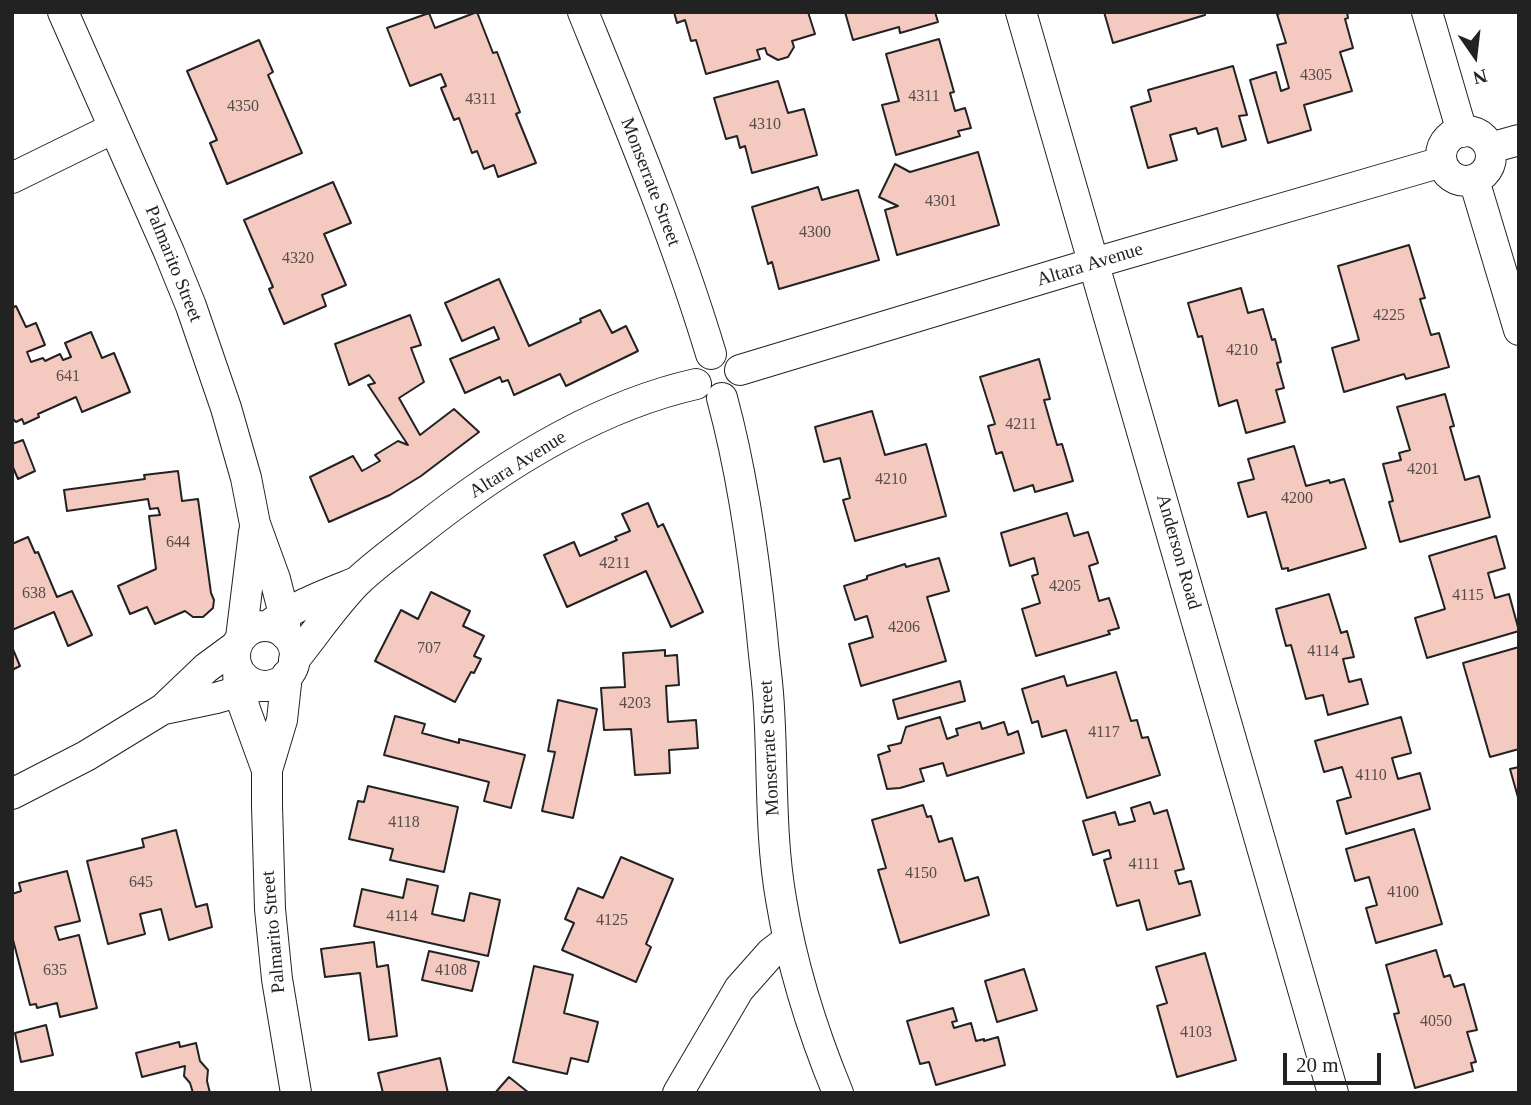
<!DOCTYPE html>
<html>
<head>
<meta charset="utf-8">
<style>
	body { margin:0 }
	#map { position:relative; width:1531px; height:1105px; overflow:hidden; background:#fff; font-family:"Times New Roman",serif }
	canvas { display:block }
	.frame { position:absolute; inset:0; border:14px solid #222; pointer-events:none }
	.north { position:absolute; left:1440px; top:21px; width:70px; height:70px; -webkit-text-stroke:5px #fff; paint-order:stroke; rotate:166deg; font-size:19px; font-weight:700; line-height:28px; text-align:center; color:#222 }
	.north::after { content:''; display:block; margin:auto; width:24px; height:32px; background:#222; clip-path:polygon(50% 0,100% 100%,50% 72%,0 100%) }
	.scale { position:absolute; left:1283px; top:1053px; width:98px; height:32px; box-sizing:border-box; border:4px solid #222; border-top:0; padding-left:9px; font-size:21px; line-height:24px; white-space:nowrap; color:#222; -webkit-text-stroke:5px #fff; paint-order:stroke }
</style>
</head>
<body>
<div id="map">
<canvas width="1531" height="1105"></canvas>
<div class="frame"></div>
<div class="north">N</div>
<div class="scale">20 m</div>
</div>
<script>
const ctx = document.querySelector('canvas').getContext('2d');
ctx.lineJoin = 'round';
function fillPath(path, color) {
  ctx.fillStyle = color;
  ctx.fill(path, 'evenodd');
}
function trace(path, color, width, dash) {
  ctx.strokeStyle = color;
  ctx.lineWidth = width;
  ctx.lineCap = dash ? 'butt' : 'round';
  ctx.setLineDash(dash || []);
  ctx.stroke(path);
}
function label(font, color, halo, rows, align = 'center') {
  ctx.font = font + ' "Times New Roman",serif';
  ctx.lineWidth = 5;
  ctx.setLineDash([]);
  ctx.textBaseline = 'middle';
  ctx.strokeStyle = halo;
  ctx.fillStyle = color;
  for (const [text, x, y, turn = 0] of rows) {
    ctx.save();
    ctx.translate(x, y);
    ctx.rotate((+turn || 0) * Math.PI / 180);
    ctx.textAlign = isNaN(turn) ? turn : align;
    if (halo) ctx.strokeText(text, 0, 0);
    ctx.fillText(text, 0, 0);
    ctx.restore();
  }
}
const building = new Path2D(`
	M477,12L493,53L497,52L520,112L516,114L536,163L498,177L494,165L484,169L477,151L472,153L459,118L454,120L441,88L446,86L441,74L410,86L387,28L429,13L435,28Z
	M674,12H808L815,34L792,41L794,47L788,57L778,60L767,54L765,48L757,50L760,59L706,74L696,40L691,41L685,20L677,23Z
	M845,12H935L938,22L900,33L899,27L853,40Z
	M1104,12H1204L1205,15L1113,43Z
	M1284,12H1347L1348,18L1345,19L1353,48L1340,52L1352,91L1304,105L1311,130L1268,143L1250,80L1276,72L1281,91L1289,88L1277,45L1286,43L1277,14Z
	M939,39L954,92L950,93L955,111L965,108L971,128L958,131L960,136L896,155L882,105L899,101L886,54Z
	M259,40L273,72L268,75L302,153L227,184L210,143L217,140L187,71Z
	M1233,66L1247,115L1239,116L1246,140L1222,147L1217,128L1198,134L1196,128L1170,135L1177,160L1148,168L1131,107L1151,101L1148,90Z
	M778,81L788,113L804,109L817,155L752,173L745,146L740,148L737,136L726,139L714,98Z
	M978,152L999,225L897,255L885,210L898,206L879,197L895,164L910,172Z
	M333,182L351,223L324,234L346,285L322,295L326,306L284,324L269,289L273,287L244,220Z
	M818,187L822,200L858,190L879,260L779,289L772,262L768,264L752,207Z
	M1409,245L1425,298L1420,299L1431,335L1439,333L1449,367L1406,379L1404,374L1344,392L1332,348L1359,340L1338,266Z
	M499,279L529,346L581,322L580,319L600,310L612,333L626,326L638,351L566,386L560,374L514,395L508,380L502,382L500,377L465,393L450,359L499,339L494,327L462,341L445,303Z
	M1241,288L1248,313L1263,309L1272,340L1275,339L1281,362L1277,363L1284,388L1276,390L1285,422L1246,433L1237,400L1219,406L1202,336L1198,337L1188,303Z
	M16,306L26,327L36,323L45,345L27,352L31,362L43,358L45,361L60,354L63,360L71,357L65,343L91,332L102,358L114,353L130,392L82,412L76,397L38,414L39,417L24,424L22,419L16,422L12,418V308Z
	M410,315L421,345L411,348L424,382L399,398L420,435L454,409L479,432L421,476L390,495L329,522L310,477L353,456L362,471L380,461L375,455L398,441L408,445L368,385L375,383L369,375L349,385L335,344Z
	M1039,359L1050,399L1044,400L1057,445L1062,444L1073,481L1035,492L1033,485L1014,491L1002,452L996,454L988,426L995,424L980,377Z
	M1445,394L1454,426L1450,427L1465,480L1479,476L1490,517L1400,542L1389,502L1393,501L1383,464L1401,460L1399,453L1410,450L1397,407Z
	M872,411L885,455L926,444L946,516L855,541L843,500L850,498L840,458L824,462L815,427Z
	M23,440L35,471L18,479L12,465V444Z
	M1294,446L1306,486L1329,480L1330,483L1344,479L1366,548L1288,571V568L1282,569L1266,512L1248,517L1238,483L1254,479L1248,459Z
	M178,471L182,501L198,499L211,593L214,600L213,608L203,617H193L185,611L155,624L147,607L130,614L118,586L156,569L149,516L160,515L158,508L150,509L148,499L67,511L64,490L145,479L144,475Z
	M648,503L658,527L663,524L703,612L671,627L646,571L567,607L544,555L574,542L580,556L617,540L615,537L630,531L622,514Z
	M1067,513L1074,536L1088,532L1098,563L1089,566L1099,601L1109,598L1119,628L1108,631L1110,634L1036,656L1022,609L1040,603L1032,576L1038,574L1034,558L1010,566L1001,533Z
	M1496,536L1505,568L1488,573L1495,598L1509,594L1519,631L1427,658L1415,618L1445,609L1429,556Z
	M28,537L35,553L38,552L57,597L72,591L92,635L68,646L54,612L12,630V544Z
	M939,558L949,591L927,597L946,661L861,686L849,644L873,637L867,616L855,620L844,586L867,579V576L905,564L906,567Z
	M431,592L470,611L463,626L484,636L474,656L481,659L474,673L471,672L455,702L375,661L401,610L418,619Z
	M1329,594L1341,633L1347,631L1354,657L1343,659L1349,682L1361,679L1368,704L1328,715L1323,695L1306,699L1291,645L1286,646L1276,609Z
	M12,647L20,666L12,670Z
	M1519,647V749L1490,757L1463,663Z
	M665,650V656L677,655L679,685L666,686L668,722L696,720L698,748L669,750L670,773L635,775L631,729L604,730L601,688L625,687L623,653Z
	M1116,672L1131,721L1137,720L1142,738L1148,737L1160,775L1087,798L1066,730L1042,737L1038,721L1032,723L1022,689L1064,676L1067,686Z
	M960,681L965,701L898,719L893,700Z
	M558,700L597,709L573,818L542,811L555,752L548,751Z
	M395,716L425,724L422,733L459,743V739L525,755L511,808L484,801L489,782L384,755Z
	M940,717L947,739L958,735L956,729L980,722L982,729L1004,722L1008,735L1018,731L1024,753L947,776L943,763L920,769L924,781L900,788L887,789L878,755L890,751L888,746L901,743L906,727Z
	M1401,717L1411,753L1392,758L1398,779L1420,773L1430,809L1346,834L1337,801L1351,797L1342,767L1324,772L1315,741Z
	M1519,767V801L1510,769Z
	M368,786L458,807L444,872L390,860L393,849L349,839L358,801L364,802Z
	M1150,802L1154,814L1167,810L1184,869L1175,871L1179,884L1191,881L1200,915L1147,930L1139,900L1117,906L1104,860L1111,858L1109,850L1093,855L1083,821L1115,812L1119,825L1135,821L1131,808Z
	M923,805L927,817L931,816L939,842L952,838L965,881L978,877L989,915L900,943L878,870L886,868L872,820Z
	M1414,829L1442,924L1376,943L1366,908L1377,905L1369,877L1355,881L1346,849Z
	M176,830L196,907L207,904L212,927L169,940L161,909L140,914L145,934L108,944L87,861L144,847L142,839Z
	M621,857L673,879L646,944L651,947L636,982L562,950L574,923L565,919L578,888L603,898Z
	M67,871L80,921L55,927L59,940L79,935L97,1008L60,1017L57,1003L37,1008L36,1004L30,1005L12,936V894L21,891L19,883Z
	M407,879L438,886L432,914L464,921L470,893L500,900L488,956L354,926L362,889L403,898Z
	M374,942L377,967L388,965L397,1036L369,1040L360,973L325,977L321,949Z
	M1436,950L1444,977L1450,975L1454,987L1464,984L1477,1030L1467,1032L1476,1062L1471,1063L1473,1071L1415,1088L1394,1014L1399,1013L1386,965Z
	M429,951L479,962L472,991L422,980Z
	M1205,953L1236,1060L1177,1077L1157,1006L1167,1003L1156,967Z
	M534,966L573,975L564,1013L598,1022L588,1062L571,1058L567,1074L513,1062Z
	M1024,969L1037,1010L997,1022L985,981Z
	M953,1008L957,1021L952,1022L954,1028L971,1023L976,1041L984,1039V1041L998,1037L1005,1065L936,1085L929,1062L920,1064L907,1021Z
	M46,1025L53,1055L21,1062L15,1033Z
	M179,1042L180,1047L196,1043L200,1061L208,1070L207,1081L210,1093H193L190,1083L184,1076L185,1066L142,1077L136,1053Z
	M440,1058L448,1093H383L378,1073Z
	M509,1077L529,1093H495Z`);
fillPath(building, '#f3c9c0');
trace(building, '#222', 2);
const street = new Path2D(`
	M63,12L169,252L191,306L226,408L246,478L255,524L275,579L284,614L286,635
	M583,12C629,125 676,238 711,354
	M1021,12L1333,1093
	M1427,12L1462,132
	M1441 156a25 25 0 1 1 50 0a25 25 0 1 1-50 0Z
	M1490,148L1519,140
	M12,178L114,128
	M1474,180L1519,330
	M740,370L1094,263L1442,162
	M722,398C743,475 754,555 762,634C764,659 768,684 769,708C773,772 770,836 781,899C792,967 812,1030 838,1093
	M268,626C294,606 324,595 354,583
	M235 656a30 30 0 1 1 60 0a30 30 0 1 1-60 0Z
	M241,638L254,532
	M294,660C315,634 335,604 358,581C376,564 397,549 416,534C497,469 594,407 696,384
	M238,670L239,693L267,770
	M287,675L282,720L267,770V805L270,909L277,979L296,1093
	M164,709L216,698L258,686
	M12,794L86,756L163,709L206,668L236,646
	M678,1093L739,989L771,953L788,940`);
trace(street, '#222', 32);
trace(street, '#fff', 30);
label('16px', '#564c4a', null, [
	["4305",1316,76],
	["4311",924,97],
	["4311",481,100],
	["4350",243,107],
	["4310",765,125],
	["4301",941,202],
	["4300",815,233],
	["4320",298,259],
	["4225",1389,316],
	["4210",1242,351],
	["641",68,377],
	["4211",1021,425],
	["4201",1423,470],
	["4210",891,480],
	["4200",1297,499],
	["644",178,543],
	["4211",615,564],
	["4205",1065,587],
	["638",34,594],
	["4115",1468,596],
	["4206",904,628],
	["707",429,649],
	["4114",1323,652],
	["4203",635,704],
	["4117",1104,733],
	["4110",1371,776],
	["4118",404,823],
	["4111",1144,865],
	["4150",921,874],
	["645",141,883],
	["4100",1403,893],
	["4114",402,917],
	["4125",612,921],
	["635",55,971],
	["4108",451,971],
	["4050",1436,1022],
	["4103",1196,1033]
]);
label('19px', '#222', '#fff', [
	["Monserrate Street",650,182,69],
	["Palmarito Street",173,264,68],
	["Altara Avenue",1090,265,-17],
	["Altara Avenue",518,465,-32],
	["Anderson Road",1178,552,74],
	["Monserrate Street",770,748,-93],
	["Palmarito Street",274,932,-95]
]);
</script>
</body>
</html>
